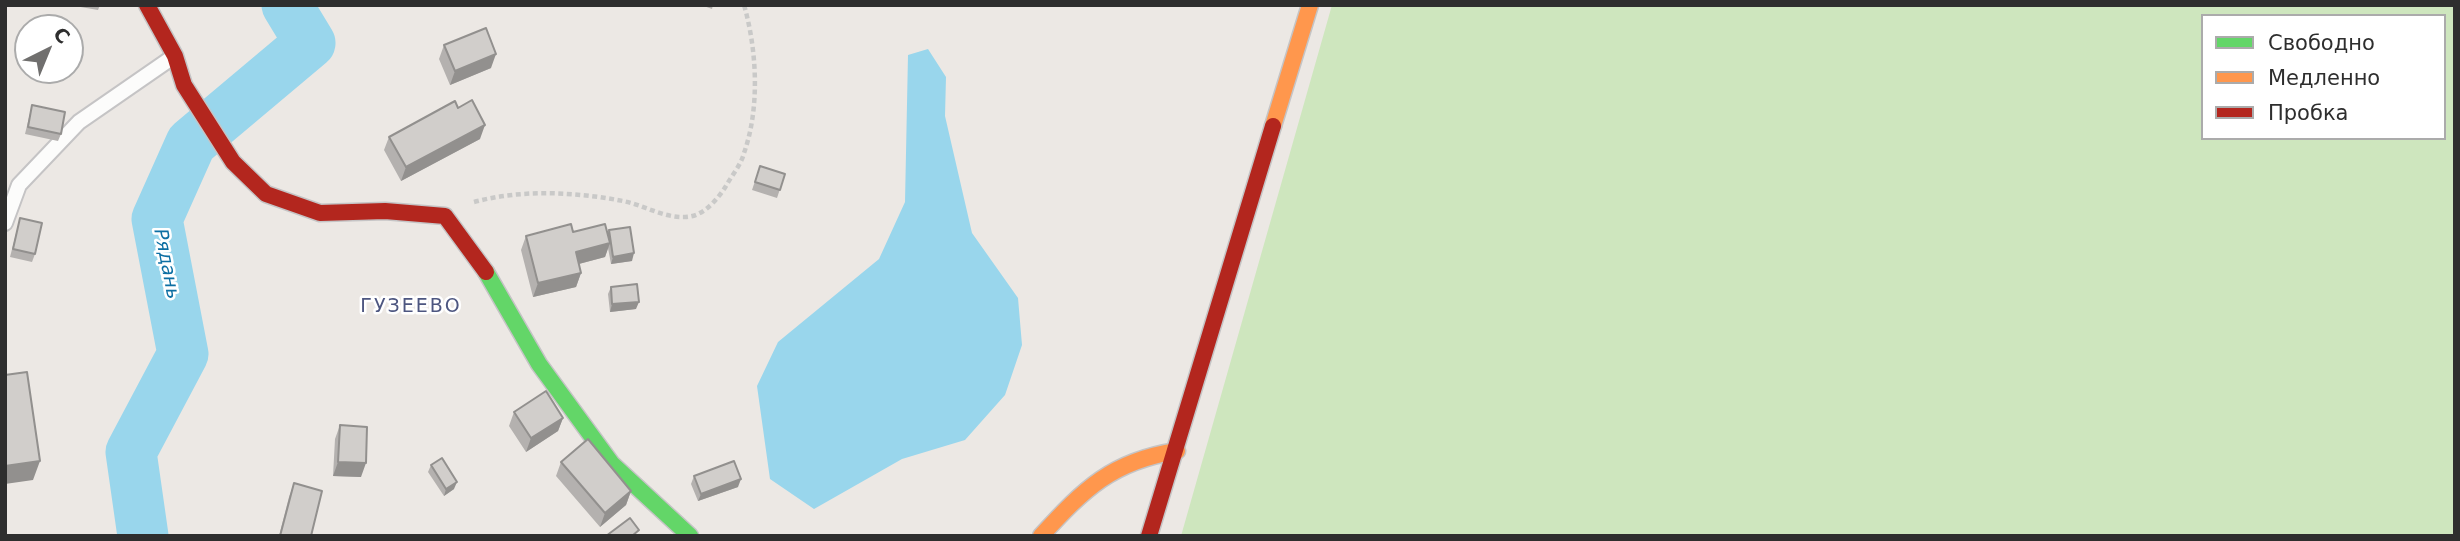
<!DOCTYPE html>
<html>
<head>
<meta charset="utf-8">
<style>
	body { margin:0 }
	#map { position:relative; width:2460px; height:541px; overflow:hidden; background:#ece8e4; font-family:"DejaVu Sans",sans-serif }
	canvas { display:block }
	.frame { position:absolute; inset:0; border:7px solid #2e2e2e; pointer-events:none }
	.legend { position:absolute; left:2201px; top:14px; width:245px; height:126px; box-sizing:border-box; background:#fff; border:2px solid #ababab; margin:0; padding:9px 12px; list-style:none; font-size:21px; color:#2e2e2e }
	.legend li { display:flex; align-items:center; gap:14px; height:35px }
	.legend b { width:35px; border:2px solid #ababab }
	.north { position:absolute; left:14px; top:14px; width:70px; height:70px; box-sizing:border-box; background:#fff; border:2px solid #ababab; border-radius:50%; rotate:43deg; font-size:19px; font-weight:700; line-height:28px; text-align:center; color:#2e2e2e }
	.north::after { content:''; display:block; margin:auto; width:24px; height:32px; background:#706f6e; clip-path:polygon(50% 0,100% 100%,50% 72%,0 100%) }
</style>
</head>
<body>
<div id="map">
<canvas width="2460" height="541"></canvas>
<div class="frame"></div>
<ul class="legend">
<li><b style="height:9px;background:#63d668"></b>Свободно</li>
<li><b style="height:9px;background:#ff974d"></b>Медленно</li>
<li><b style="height:9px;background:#b3261e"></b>Пробка</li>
</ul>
<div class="north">С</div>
</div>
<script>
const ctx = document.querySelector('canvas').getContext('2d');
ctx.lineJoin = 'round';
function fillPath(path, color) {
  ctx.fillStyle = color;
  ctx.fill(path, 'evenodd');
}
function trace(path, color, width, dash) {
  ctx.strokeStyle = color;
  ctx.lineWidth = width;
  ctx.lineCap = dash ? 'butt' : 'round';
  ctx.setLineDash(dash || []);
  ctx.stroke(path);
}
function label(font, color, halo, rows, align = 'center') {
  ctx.font = font + ' "DejaVu Sans",sans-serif';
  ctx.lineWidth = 5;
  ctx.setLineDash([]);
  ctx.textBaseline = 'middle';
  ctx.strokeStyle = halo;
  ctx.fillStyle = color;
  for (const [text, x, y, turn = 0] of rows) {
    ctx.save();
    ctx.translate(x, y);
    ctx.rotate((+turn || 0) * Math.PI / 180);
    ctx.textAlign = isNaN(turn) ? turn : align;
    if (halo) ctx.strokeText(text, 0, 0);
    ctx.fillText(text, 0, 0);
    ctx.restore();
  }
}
fillPath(new Path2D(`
	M1332,5H2455V536H1181ZM2203,16H2444V138H2203Z`), '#cee6be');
fillPath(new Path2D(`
	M928,49L946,77L945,116L972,233L1018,298L1022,345L1005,395L965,440L902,459L814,509L770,479L757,386L778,342L879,259L905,202L908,55Z`), '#99d6ec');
trace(new Path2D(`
	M143,536L131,452L183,354L157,219L191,143L310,43L287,5`), '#99d6ec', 51);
const lane = new Path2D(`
	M5,223L19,185L79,122L173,57`);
const fast = new Path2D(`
	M486,272L539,364L612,464L690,536`);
const slow = new Path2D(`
	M1273,126L1310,5
	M1041,536C1084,489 1112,461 1177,451`);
const jam = new Path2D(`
	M147,5L175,56L184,85L233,162L266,194L320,213L385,211L445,216L486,272
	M1149,536L1273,126`);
trace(lane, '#c5c4c5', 18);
trace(fast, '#c5c4c5', 19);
trace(slow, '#c5c4c5', 19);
trace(jam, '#c5c4c5', 19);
trace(new Path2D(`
	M474,202C522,189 575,192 623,201C644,205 663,218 685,217C703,217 717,200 726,186C732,175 741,165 744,153C760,108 757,50 744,5`), '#c9c9c8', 4.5, [5, 3.5]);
trace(lane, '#fcfcfb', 14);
trace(fast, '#63d668', 16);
trace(slow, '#ff974d', 16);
trace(jam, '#b3261e', 16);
fillPath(new Path2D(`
	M69,5H100L98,10Z
	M701,5H713L712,9Z
	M444,45L491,68L450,85L439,59Z
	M32,105L61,134L58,141L25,134Z
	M458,108L480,139L401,181L384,150L389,137Z
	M760,166L785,174L777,198L752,190Z
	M20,218L35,254L32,262L10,257Z
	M609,230L632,261L611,264L608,248L605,257L579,264L581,273L576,287L533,297L521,250L526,236L573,232L607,234Z
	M611,287L636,309L610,312L608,294Z
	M514,412L563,418L558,431L526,452L509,426Z
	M340,425L361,477L333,476L335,439Z
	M561,462L631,491L626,505L600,527L556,476Z
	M431,465L454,489L444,496L428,472Z
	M694,476L738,487L698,501L691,484Z
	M294,483L311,536H279L289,497Z`), '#b4b1af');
fillPath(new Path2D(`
	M496,54L491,68L450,85L455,71Z
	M485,125L480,139L401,181L406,167Z
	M610,243L605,257L571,266L576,252Z
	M634,253L632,261L611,264L613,257Z
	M581,273L576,287L533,297L538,283Z
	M639,302L636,309L610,312L612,304Z
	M563,418L558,431L526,452L531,438Z
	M40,461L33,480L5,484V466Z
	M338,462L366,463L361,477L333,476Z
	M741,479L738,487L698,501L701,494Z
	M457,482L454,489L444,496L446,489Z
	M631,491L626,505L600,527L605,513Z`), '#92908e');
const building = new Path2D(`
	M486,28L496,54L455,71L444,45Z
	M472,100L485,125L406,167L389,137L455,101L458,108Z
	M32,105L65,112L61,134L28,127Z
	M760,166L785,174L780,190L755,182Z
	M20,218L42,223L35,254L13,249Z
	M571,224L573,232L605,224L610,243L576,252L581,273L538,283L526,236Z
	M630,227L634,253L613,257L609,230Z
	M637,284L639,302L612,304L611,287Z
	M27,372L40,461L5,466V375Z
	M546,391L563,418L531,438L514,412Z
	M340,425L367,427L366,463L338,462Z
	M588,439L631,491L605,513L561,462Z
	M442,458L457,482L446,489L431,465Z
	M734,461L741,479L701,494L694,476Z
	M294,483L322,491L311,536H280Z
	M630,518L639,530L632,536H606Z`);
fillPath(building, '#d1cecb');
trace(building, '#92908e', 2);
label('italic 19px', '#0d6fa3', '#fff', [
	["Рядань",166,264,79]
]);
ctx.letterSpacing = '2px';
label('19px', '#4d5680', '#fff', [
	["ГУЗЕЕВО",411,307]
]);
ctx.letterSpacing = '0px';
</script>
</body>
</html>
